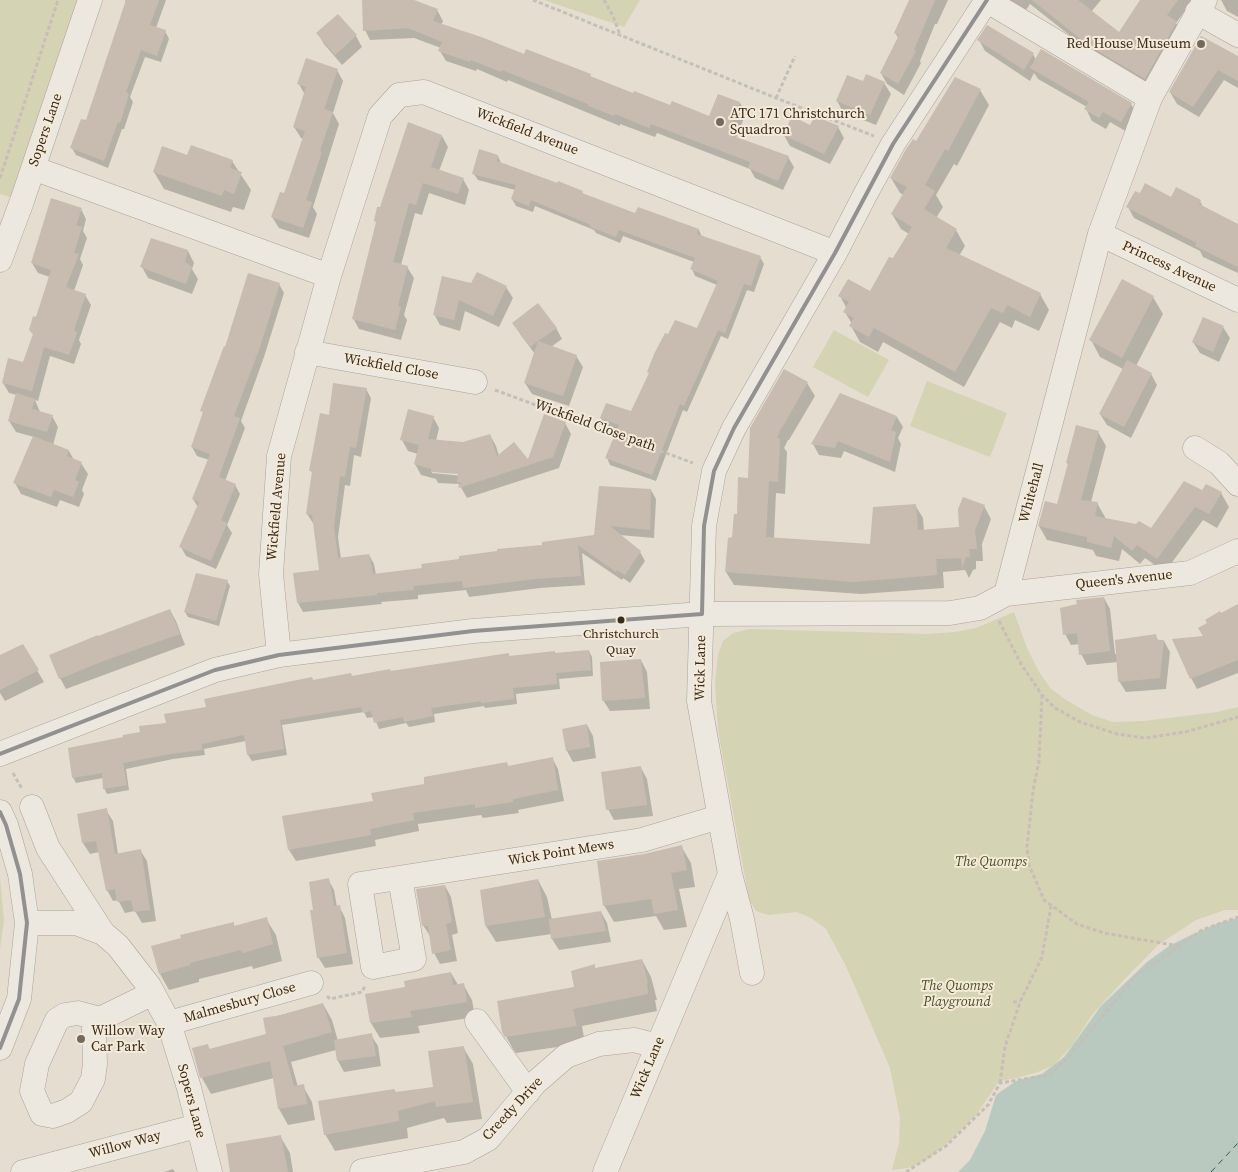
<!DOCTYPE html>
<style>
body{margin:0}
canvas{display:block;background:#e4ddd0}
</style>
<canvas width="1238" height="1172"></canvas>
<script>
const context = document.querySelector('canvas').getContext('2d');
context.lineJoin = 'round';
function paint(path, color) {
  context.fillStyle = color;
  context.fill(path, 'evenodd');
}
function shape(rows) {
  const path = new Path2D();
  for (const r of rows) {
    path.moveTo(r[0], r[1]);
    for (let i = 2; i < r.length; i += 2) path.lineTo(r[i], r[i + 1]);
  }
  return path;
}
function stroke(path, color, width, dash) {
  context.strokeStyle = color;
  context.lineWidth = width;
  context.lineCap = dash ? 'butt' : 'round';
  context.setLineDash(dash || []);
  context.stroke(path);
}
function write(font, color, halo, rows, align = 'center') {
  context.font = font + ' "Source Serif 4",serif';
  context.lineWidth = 4;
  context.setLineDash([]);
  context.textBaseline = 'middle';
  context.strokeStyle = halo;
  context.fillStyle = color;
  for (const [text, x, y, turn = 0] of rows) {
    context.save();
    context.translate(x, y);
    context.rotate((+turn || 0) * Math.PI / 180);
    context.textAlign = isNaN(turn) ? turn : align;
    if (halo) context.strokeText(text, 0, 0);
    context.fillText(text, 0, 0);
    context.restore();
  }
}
const green = shape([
 [0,0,90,0,22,201,0,194],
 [544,0,640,0,624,27],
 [834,330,889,360,868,397,813,367],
 [927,381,1007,413,990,457,910,426],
 [1014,612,1027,648,1038,670,1050,688,1066,700,1092,715,1113,722,1144,721,1217,712,1238,707,1238,910,1225,910,1196,920,1158,945,1122,982,1092,1015,1073,1044,1054,1065,1038,1072,1017,1078,999,1081,977,1114,953,1138,928,1159,908,1168,892,1170,899,1143,900,1118,890,1068,846,966,826,929,811,918,797,912,768,915,756,911,749,899,718,730,715,683,718,655,723,641,733,633,749,629,927,634,955,632,976,628],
 [0,877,4,920,0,949]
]);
const water = shape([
 [1238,918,1238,1172,958,1172,970,1160,985,1131,996,1095,1016,1081,1042,1074,1064,1057,1101,1006,1147,962,1169,946,1191,935,1219,923]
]);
const shadow = shape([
 [166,0,156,28,165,31,169,39,161,62,145,57,130,97,133,102,124,129,122,129,108,168,76,155,72,148,87,122,126,3,125,0],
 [373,0,411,0,437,10,443,21,441,25,525,56,590,75,591,77,634,94,710,118,718,95,740,103,746,113,736,138,788,157,794,167,783,190,755,178,750,169,657,133,655,137,620,124,620,126,508,80,507,82,477,69,476,71,446,61,440,51,441,48,414,38,370,40,365,30],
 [910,0,948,0,937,24,935,24,920,61,921,63,904,95,887,84,881,73,899,39,895,33],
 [1008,0,1101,0,1091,12,1119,33,1143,0,1193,0,1176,23,1182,33,1152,90,1096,56,1030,4,1024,13],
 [1221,0,1238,0,1238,17,1227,11],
 [338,16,356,36,362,47,342,65,324,44,318,34],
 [979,40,1033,54,1036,60,1131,104,1137,115,1127,132,1110,122,1106,129,1092,121,1086,109,1087,107,1038,79,1034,73,1030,81,985,51],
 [1238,57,1238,88,1224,80,1199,117,1177,104,1170,92],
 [337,70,343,81,333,113,339,124,313,207,317,214,309,238,279,228,272,217,285,195,304,139,301,138,294,127,305,95,299,84],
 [884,83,891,94,876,125,843,112,837,101],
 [980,90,989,105,957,166,954,164,936,195,943,207,936,218,956,230,965,246,959,256,1040,294,1049,310,1039,331,1015,320,1012,328,1000,322,964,387,883,342,878,352,860,342,851,326,852,324,845,312,847,309,840,296,870,293,909,234,901,229,892,214,904,195,900,193,891,178,917,142],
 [811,127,838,127,844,138,830,164,790,146,784,135],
 [442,136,448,147,439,171,463,179,469,190,465,205,429,193,422,215,415,213,401,265,407,267,414,278,404,315,407,320,401,340,359,329,353,318,377,223,375,220,381,209],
 [498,156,501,163,582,192,584,195,636,215,699,230,702,237,760,257,764,264,754,292,747,290,728,339,721,336,687,412,683,410,656,481,610,465,607,458,619,430,605,425,601,418,632,413,697,329,717,285,695,276,692,269,694,262,623,236,620,243,596,233,594,230,535,206,533,212,516,206,512,199,515,190,478,180,474,174],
 [188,157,232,161,251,190,244,210,233,207,231,212,164,189,154,172],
 [1172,199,1200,201,1203,207,1238,225,1238,273,1203,257,1200,251,1134,218,1128,207],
 [81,209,86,219,83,231,87,238,80,259,83,265,74,291,85,295,91,305,79,340,81,344,74,364,50,356,38,401,35,400,40,412,52,416,58,427,53,445,69,451,74,460,81,463,88,474,82,490,84,494,79,507,60,500,57,507,21,494,15,483,34,437,16,432,9,421,17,395,9,393,3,383,24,364,34,336,30,330,36,318,50,277,38,273,32,263],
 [188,251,194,263,192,269,198,279,192,294,148,278,142,267],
 [279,284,284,293,264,357,241,421,245,428,225,481,235,485,240,494,227,525,232,533,216,569,186,556,181,547,198,507,193,499,209,460,197,456,192,447,204,414,202,411,226,348],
 [472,285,506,287,513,298,499,327,465,311,460,331,440,325,434,314],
 [1153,297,1163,314,1136,366,1151,374,1157,385,1131,438,1107,425,1100,414,1123,369,1100,357,1091,340],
 [1223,327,1230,338,1219,362,1200,353,1193,342],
 [556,328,562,339,551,347,576,356,583,367,569,406,532,394,525,383,535,354,520,334],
 [785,370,807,383,815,396,789,440,788,440,784,448,787,452,785,494,776,493,774,539,871,545,915,505,923,518,924,531,961,528,984,506,991,519,982,544,983,561,976,561,976,569,973,570,969,578,965,570,943,572,944,588,861,594,734,585,726,572,733,538,749,479],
 [366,389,371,398,361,457,354,455,350,486,345,485,338,537,341,559,369,555,374,564,376,575,423,569,596,536,651,490,656,499,654,538,619,535,640,552,645,561,630,583,623,578,622,580,582,553,585,585,540,588,469,597,466,590,418,595,418,599,381,602,382,604,303,612,298,603,294,574,321,571,315,523,313,523,307,514,313,474,311,471,330,416],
 [433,417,439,428,436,441,464,444,490,435,496,446,499,456,528,462,565,423,571,434,559,468,467,498,459,484,438,483,436,479,421,475,415,464,418,454,408,451,402,440],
 [432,471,464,473,464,476,432,473],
 [897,417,903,427,898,438,901,444,895,472,844,451,841,458,819,455,813,444],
 [1098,432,1106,446,1091,502,1097,503,1105,517,1105,519,1152,530,1202,492,1221,493,1229,507,1217,528,1203,520,1165,572,1145,558,1140,564,1122,549,1119,561,1096,556,1093,550,1047,540,1039,526,1058,505,1069,466,1067,463],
 [227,581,230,586,219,626,188,617,185,612],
 [1104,598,1110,609,1115,654,1156,636,1159,642,1164,641,1170,652,1166,689,1126,692,1119,681,1118,662,1087,665,1081,654,1080,644,1071,645,1065,634],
 [1238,605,1238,673,1197,689,1191,678,1205,637,1221,615],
 [170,610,176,621,185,645,66,689,60,678,98,638],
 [22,645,44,682,5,701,0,693,0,656],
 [589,651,592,657,593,676,559,679,560,689,516,694,517,704,485,708,484,706,434,714,435,722,409,727,406,723,379,729,374,717,367,718,364,712,282,725,287,755,252,761,248,755,246,741,204,749,205,755,173,759,126,769,129,790,107,794,104,788,103,778,76,783,73,777,125,738,167,724,207,708,313,681,555,652,556,654],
 [641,660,647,672,650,709,610,711,603,700],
 [587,725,593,736,596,758,573,762,567,751,564,730],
 [552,758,558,769,564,801,518,810,519,813,483,818,481,815,418,824,419,831,375,840,376,846,296,861,289,850,284,817,374,802,426,785,507,764,509,767],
 [641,768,647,779,653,816,614,820,608,809],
 [106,810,113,821,118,854,140,850,147,861,156,921,142,923,135,911,125,913,118,900,113,901,107,890,99,852,90,854,83,843,78,815],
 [681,846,691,863,695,887,679,889,687,927,664,930,656,916,614,922,604,905,644,855],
 [328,879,334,890,337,907,339,906,345,918,353,964,325,968,318,957,314,911],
 [538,880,547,897,552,920,601,912,607,923,611,942,559,950,552,939,552,934,496,942,486,926],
 [445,886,451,897,458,933,452,935,457,961,440,964,434,953,430,936,423,925],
 [266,919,276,935,282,961,253,969,252,966,199,979,199,982,169,990,160,974,233,923,235,927],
 [642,960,651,977,657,1000,655,1000,657,1011,582,1026,585,1043,516,1053,513,1049,503,1031,575,988,594,966,596,969],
 [451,973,458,985,463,984,472,1000,475,1017,418,1026,420,1033,380,1038,371,1023,367,995,406,988],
 [323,1004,332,1020,338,1041,371,1035,378,1046,381,1066,344,1072,338,1061,336,1050,291,1062,298,1087,303,1086,312,1102,315,1120,288,1125,279,1109,274,1078,211,1094,202,1078,208,1046,210,1050,267,1035,273,1017],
 [463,1047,473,1064,482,1119,447,1123,444,1118,407,1128,408,1138,335,1151,325,1134,395,1093,434,1088],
 [280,1136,290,1153,293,1172,232,1172],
 [173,1169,175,1172,164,1172]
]);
const ferry = shape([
 [1211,1172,1238,1143]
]);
const building = shape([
 [126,0,159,0,150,25,166,30,157,56,141,50,126,92,129,94,120,123,118,122,104,161,70,148,81,119,86,120],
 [362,0,414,0,438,9,433,21,484,38,524,54,526,49,591,74,590,76,633,93,634,91,670,105,672,101,709,116,718,94,740,102,728,134,789,156,778,181,748,168,750,162,651,124,649,128,615,114,614,116,588,106,588,104,502,70,501,72,471,60,470,62,438,51,442,42,408,28,363,31],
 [909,0,935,0,914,50,916,51,898,84,880,73,899,35,894,33],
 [1032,0,1078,0,1119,32,1140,0,1178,0,1167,15,1176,21,1176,23,1145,79,1088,45],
 [338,14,357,35,335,55,316,33],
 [987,25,1034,53,1024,70,977,40],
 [1201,36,1238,56,1238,81,1218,70,1193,107,1169,92],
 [1041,49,1132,103,1121,122,1103,112,1099,118,1084,109,1089,102,1030,68],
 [306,58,338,69,324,109,333,112,320,151,322,152,306,200,312,202,303,228,271,217,280,192,284,193,305,131,293,127,306,87,297,84],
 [866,74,885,82,870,115,836,101,847,75,863,81],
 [955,77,981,89,948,151,945,149,925,185,935,191,924,209,957,229,946,248,1041,293,1030,317,1007,305,1003,313,991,308,955,372,874,328,869,337,849,326,854,318,843,312,849,302,838,296,848,279,870,291,889,257,893,258,912,227,891,214,907,187,890,178,905,151,913,139,916,141],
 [792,116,810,125,815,116,839,126,824,154,783,135],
 [408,122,442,135,431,167,464,178,458,194,423,183,416,205,409,203,393,262,408,266,398,306,401,307,395,330,352,319,376,222,374,221,377,207,380,207],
 [191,145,233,160,230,168,242,172,234,194,224,190,222,196,153,172,162,146,187,155],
 [479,149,498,155,497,161,557,183,558,181,583,191,582,193,635,213,638,207,699,229,697,234,761,256,751,286,744,284,725,333,718,330,684,406,680,404,652,475,605,458,619,425,600,418,606,403,631,411,649,373,647,372,654,354,665,333,668,334,675,320,697,328,718,281,690,269,695,258,619,230,616,237,590,227,591,225,531,200,529,206,511,199,516,185,472,174],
 [1145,183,1171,197,1176,187,1201,200,1199,204,1238,224,1238,267,1195,246,1197,243,1126,207,1135,191,1140,193],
 [51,198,82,208,76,225,82,227,74,253,79,254,66,287,86,294,74,330,77,333,69,355,44,347,32,391,2,383,8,358,23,362,33,334,29,330,33,316,36,317,51,270,31,263],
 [151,238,188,250,185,262,192,267,186,284,140,267],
 [477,272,507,286,493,316,459,300,454,320,433,315,442,276,471,283],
 [248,273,280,283,260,347,234,416,240,418,219,477,236,484,221,520,227,523,211,561,179,547,199,502,192,499,210,454,191,447,203,412,200,411,224,346,225,347],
 [1122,279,1154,296,1122,358,1089,340],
 [538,303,557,328,538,341,577,355,563,396,524,383,538,341,530,347,512,323],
 [1203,317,1224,326,1213,352,1192,342],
 [1127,360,1152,373,1124,427,1099,414],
 [784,369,808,382,782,428,781,428,777,438,780,439,778,482,769,481,766,537,870,544,873,507,916,504,918,530,959,527,958,509,963,497,985,505,975,530,977,549,969,549,970,557,966,557,962,568,961,558,936,559,937,575,854,582,725,572,728,538,732,537,734,514,737,514,738,477,748,478,750,428],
 [333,383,367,388,356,448,350,447,345,477,340,476,334,527,338,558,369,554,373,574,422,568,421,564,459,559,459,556,497,551,497,549,542,545,542,542,594,535,599,486,651,489,650,530,610,526,641,551,625,575,617,570,616,572,578,545,581,576,535,579,463,588,462,581,413,586,414,590,377,593,377,595,297,603,293,573,319,570,312,515,306,514,312,471,309,471,320,413,329,415],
 [16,393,35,399,32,409,53,415,47,432,8,421],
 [840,393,897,416,891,430,896,432,890,462,838,441,835,448,811,444],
 [408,409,434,416,428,439,463,442,490,434,497,456,514,442,528,459,544,414,566,422,553,457,459,488,458,486,462,483,457,482,458,474,431,472,431,469,414,464,419,445,400,440],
 [1076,425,1099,431,1081,500,1098,502,1095,516,1136,524,1139,521,1151,528,1184,481,1202,490,1206,484,1222,492,1209,514,1195,507,1157,559,1137,545,1132,551,1114,536,1111,548,1087,542,1087,537,1038,526,1045,501,1057,504,1068,463,1066,463],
 [33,436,69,450,67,456,82,462,75,480,79,482,73,497,54,490,51,497,13,483],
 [196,573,228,580,216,621,184,612],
 [1104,597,1110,651,1079,655,1077,633,1063,635,1060,608,1077,604,1076,600],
 [1238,604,1238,660,1190,679,1172,639,1203,636,1198,628,1207,623,1205,620,1220,611,1221,613],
 [170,609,180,634,106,660,59,679,49,655,98,635,98,636],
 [1156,634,1157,640,1164,640,1160,678,1118,682,1115,640],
 [23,644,39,670,0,690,0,655],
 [589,650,591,670,556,673,557,684,513,688,514,699,481,703,481,701,431,708,433,716,404,722,403,717,374,723,371,711,363,713,361,707,280,720,284,749,247,755,244,735,202,744,202,750,170,754,123,763,127,785,103,789,102,773,72,778,68,748,123,737,123,735,140,732,139,726,166,723,164,714,206,707,204,699,312,677,313,680,351,673,352,676,390,669,391,671,509,653,509,656,555,651,555,653],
 [641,659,645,698,602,701,600,662],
 [587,724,590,747,566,751,562,729],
 [553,757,558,790,513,799,513,802,475,808,475,804,413,813,414,820,370,829,371,835,288,850,282,816,373,801,371,793,424,784,424,777,507,762,508,766],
 [641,766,647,805,606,810,601,772],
 [107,808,115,854,141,849,150,910,134,912,131,900,117,902,115,889,106,891,96,841,82,843,77,814],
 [682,845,687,870,671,873,678,910,654,914,651,899,603,906,597,861,644,854],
 [329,878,334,906,340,905,347,953,317,958,310,910,313,910,309,882],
 [538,879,545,917,485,926,480,890],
 [445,885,452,922,446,924,451,950,432,954,428,926,422,926,416,889],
 [601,911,606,931,551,939,549,919],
 [267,917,273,944,243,953,241,950,190,963,190,965,159,974,151,946,181,938,180,935,234,922,234,926],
 [642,959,648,983,647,983,648,994,573,1009,577,1026,505,1037,502,1032,497,1001,574,987,571,971,595,964,595,968],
 [451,972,453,985,464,983,467,1002,410,1011,412,1017,370,1023,365,994,405,987,404,981],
 [323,1003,332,1032,283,1046,294,1086,304,1084,307,1104,278,1109,270,1061,200,1078,192,1048,208,1044,209,1049,266,1034,263,1018,274,1016,274,1017],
 [372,1033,376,1056,337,1061,334,1040],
 [464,1046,473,1102,436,1107,435,1101,398,1111,399,1121,324,1135,318,1101,394,1089,396,1092,433,1087,428,1051],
 [281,1135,288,1172,230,1172,226,1144]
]);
const path = shape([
 [533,0,776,98,874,136],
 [604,0,613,16,620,35],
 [776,98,795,56],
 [0,178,58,0],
 [495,390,693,463],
 [999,621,1021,664,1042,695,1055,708,1080,722,1117,734,1145,738,1185,732,1238,717],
 [1042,695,1039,761,1033,791,1027,847,1029,865,1044,900,1077,924,1104,933,1179,946],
 [13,773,22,789],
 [327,996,330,999,362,992,365,986],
 [1013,1002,1020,1002],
 [1000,1083,1005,1047,1020,1002,1042,957,1051,906],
 [906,1172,946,1146,988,1105,1000,1083,1049,1075,1068,1058,1135,977,1202,930,1238,917]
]);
const minor = shape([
 [986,0,1150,98],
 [1197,12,1238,35],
 [33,168,329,276],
 [1100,234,1238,300],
 [0,260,22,201,90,0],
 [307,352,475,382],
 [1195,448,1219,463,1238,484],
 [1006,594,1100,234,1150,98,1205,0],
 [279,655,271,574,279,456,329,276,380,116,399,95,424,92,835,253],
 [0,754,215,670,279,655,473,631,702,614,950,613,980,608,1006,594,1190,573,1238,551],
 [32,807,48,848,103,933,118,946,149,986,169,1023,189,1088,210,1172],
 [0,812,6,825,20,874,27,923,19,999,0,1048],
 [730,874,742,919,752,973],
 [400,878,414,959,373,967,360,884,642,840,719,817],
 [27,923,76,923,103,933],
 [100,1019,78,1013,65,1015,57,1020,37,1064,32,1091,42,1114,53,1116,67,1111,81,1102,93,1079,95,1064,94,1029,100,1019,153,993],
 [477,1021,528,1092],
 [169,1023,311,983],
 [362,1171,464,1152,488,1139,535,1083,566,1056,599,1044,634,1040,658,1046],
 [23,1172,197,1126],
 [605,1172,730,874,699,701,704,526,714,471,734,428,835,253,866,193,893,144,987,0]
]);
const bus1 = shape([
 [702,614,704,526,714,471,734,428,835,253,893,144,987,0],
 [0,754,215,670,279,655,473,631,702,614],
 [0,812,6,825,20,874,27,923,19,999,0,1048]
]);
const markers = [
 [1201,44,5,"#74695e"],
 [720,122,5,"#74695e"],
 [621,620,4.5,"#382b20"],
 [81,1039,5,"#74695e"]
];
const busNames = [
 ["Christchurch",621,635],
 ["Quay",621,651]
];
const poiNames = [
 ["Red House Museum",1191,44,"right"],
 ["ATC 171 Christchurch",730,114],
 ["Squadron",730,130],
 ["Willow Way",91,1031],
 ["Car Park",91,1047]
];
const streetNames = [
 ["Sopers Lane",46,130,-71],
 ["Wickfield Avenue",527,132,21],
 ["Princess Avenue",1169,267,25],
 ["Wickfield Close",391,367,10],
 ["Wickfield Close path",595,426,20],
 ["Whitehall",1032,493,-75],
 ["Wickfield Avenue",277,507,-85],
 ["Queen's Avenue",1124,580,-6],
 ["Wick Lane",701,668,-89],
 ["Wick Point Mews",561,853,-9],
 ["Malmesbury Close",240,1003,-16],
 ["Wick Lane",648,1068,-67],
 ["Sopers Lane",191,1101,75],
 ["Creedy Drive",513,1109,-47],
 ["Willow Way",125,1145,-15]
];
const parkNames = [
 ["The Quomps",991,862],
 ["The Quomps",957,986],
 ["Playground",957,1002]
];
paint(green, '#d4d3b3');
paint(water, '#bac9bf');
paint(shadow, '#0003');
stroke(ferry, '#315753', 1, [6, 5]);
paint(building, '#c8bcb1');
stroke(minor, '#aaa298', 25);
stroke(path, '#c5bfb7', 3, [4, 2.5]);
stroke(minor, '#ece8e0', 24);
stroke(bus1, '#939190', 4);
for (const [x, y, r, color] of markers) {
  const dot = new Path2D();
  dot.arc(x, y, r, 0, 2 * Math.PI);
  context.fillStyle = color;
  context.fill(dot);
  stroke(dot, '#f4ead7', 2);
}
write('13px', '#382b20', '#f4ead7', busNames);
write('14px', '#382b20', '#f4ead7', poiNames, 'left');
write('14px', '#382b20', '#f4ead7', streetNames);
write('italic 14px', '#4a5328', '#f4ead7', parkNames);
</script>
